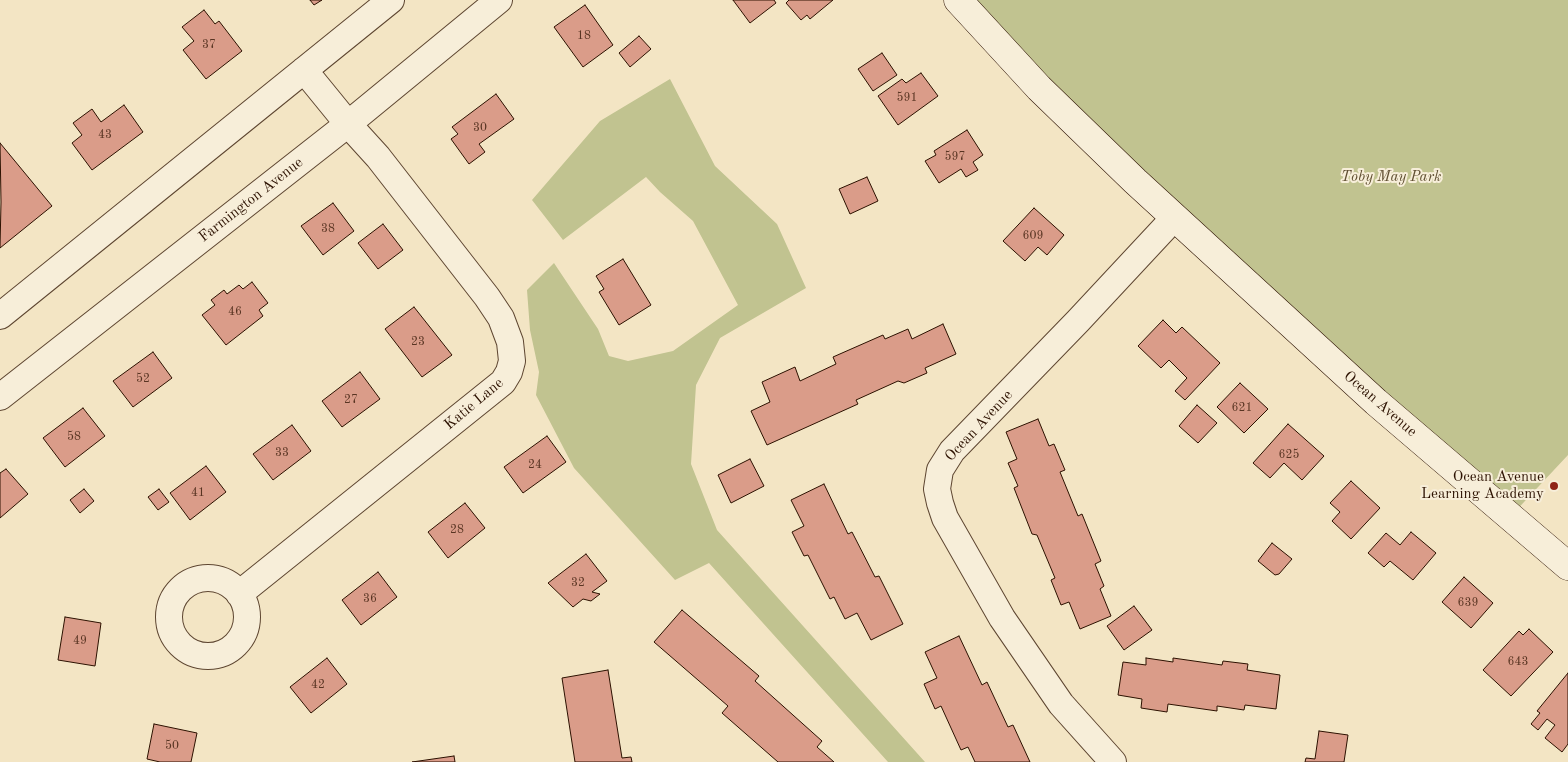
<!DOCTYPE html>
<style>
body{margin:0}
canvas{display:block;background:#f3e5c4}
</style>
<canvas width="1568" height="762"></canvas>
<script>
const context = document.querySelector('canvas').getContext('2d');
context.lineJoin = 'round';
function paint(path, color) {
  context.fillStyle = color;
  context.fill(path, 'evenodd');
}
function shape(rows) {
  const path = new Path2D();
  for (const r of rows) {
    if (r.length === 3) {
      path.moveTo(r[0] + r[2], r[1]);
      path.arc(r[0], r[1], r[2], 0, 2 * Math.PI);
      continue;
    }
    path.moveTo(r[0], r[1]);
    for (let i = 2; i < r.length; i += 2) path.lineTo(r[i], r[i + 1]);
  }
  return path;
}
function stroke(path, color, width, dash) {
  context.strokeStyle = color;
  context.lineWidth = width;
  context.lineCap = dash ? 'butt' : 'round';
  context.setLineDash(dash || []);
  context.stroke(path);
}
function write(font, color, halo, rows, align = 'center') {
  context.font = font + ' "Old Standard TT",serif';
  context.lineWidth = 4;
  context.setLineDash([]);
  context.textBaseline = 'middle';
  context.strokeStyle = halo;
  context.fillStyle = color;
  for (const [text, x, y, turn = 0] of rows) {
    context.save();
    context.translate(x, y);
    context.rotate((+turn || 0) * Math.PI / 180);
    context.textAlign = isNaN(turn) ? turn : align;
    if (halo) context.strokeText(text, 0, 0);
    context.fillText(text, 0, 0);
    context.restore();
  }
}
const green = shape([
 [958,0,1568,0,1568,455,1510,517],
 [670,79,715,166,777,224,806,288,720,338,696,385,691,464,717,530,925,762,888,762,709,563,675,580,574,468,536,395,539,372,530,330,527,290,554,263,598,329,609,356,628,361,673,351,738,305,693,221,660,192,646,177,563,240,532,200,600,121]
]);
const building = shape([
 [310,0,322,0,314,5,310,0],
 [733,0,774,0,776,3,750,23,733,0],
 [789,0,833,0,810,19,807,15,801,20,786,3,789,0],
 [585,5,613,45,583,67,554,27,585,5],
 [204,10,215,24,219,21,242,51,206,79,183,50,194,41,182,27,204,10],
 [639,36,651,49,630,67,619,53,639,36],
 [882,53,897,75,873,91,858,69,882,53],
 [921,73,938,96,898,125,878,96,902,79,906,83,921,73],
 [496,94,514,119,479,144,485,152,469,164,451,139,458,134,452,127,496,94],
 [124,105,143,132,92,170,72,143,82,135,73,123,92,109,101,122,124,105],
 [967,130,983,155,973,162,978,170,966,177,961,169,939,183,925,161,936,155,934,151,967,130],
 [0,143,52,206,0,248,1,202,0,143],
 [867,177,878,201,850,214,839,189,867,177],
 [333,203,354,231,323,255,301,226,333,203],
 [1034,208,1064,235,1047,255,1038,247,1025,261,1003,241,1034,208],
 [383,224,403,250,378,269,358,243,383,224],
 [623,259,651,305,619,325,599,292,604,289,596,276,623,259],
 [252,282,268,303,259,310,263,316,226,345,202,315,215,305,211,300,224,290,227,294,239,285,243,289,252,282],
 [414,307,452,355,422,377,385,329,414,307],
 [1163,320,1176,333,1182,327,1220,363,1185,400,1175,391,1187,378,1169,360,1161,368,1138,346,1163,320],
 [943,324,956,354,925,368,927,373,904,383,898,381,856,400,858,404,767,445,751,411,770,402,762,382,795,367,800,381,836,364,833,357,883,335,885,339,908,329,912,339,943,324],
 [153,352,172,378,133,407,113,381,153,352],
 [360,372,380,399,342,427,322,401,360,372],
 [1240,383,1268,409,1244,433,1217,407,1240,383],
 [1197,405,1217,423,1198,443,1179,426,1197,405],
 [83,408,105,436,65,467,43,438,83,408],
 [1038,419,1049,446,1054,444,1065,470,1060,472,1078,516,1082,514,1101,561,1095,564,1104,586,1100,589,1111,616,1080,629,1069,602,1061,605,1051,580,1055,578,1037,535,1032,534,1014,488,1018,486,1008,463,1017,459,1006,432,1038,419],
 [1288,424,1324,456,1302,480,1284,463,1270,478,1253,463,1288,424],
 [292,425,311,451,273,480,253,454,292,425],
 [547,436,566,462,523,493,504,467,547,436],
 [750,459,764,486,731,503,718,475,750,459],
 [206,466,226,492,190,520,170,493,206,466],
 [6,469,28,494,0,518,0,473,6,469],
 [1351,481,1380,508,1351,539,1332,521,1340,512,1330,503,1351,481],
 [824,484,848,534,852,532,875,577,879,576,903,624,871,640,857,613,845,619,834,597,830,599,808,555,804,556,792,532,804,526,791,500,824,484],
 [84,489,94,501,80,513,70,500,84,489],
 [159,489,169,502,158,510,148,497,159,489],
 [465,503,485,528,448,558,428,532,465,503],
 [1411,532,1436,553,1413,580,1390,561,1384,567,1368,553,1386,533,1400,545,1411,532],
 [1272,543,1292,559,1279,574,1275,575,1258,561,1272,543],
 [586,554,607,581,592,592,600,594,591,601,583,599,573,607,548,583,586,554],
 [378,572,397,597,361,625,342,600,378,572],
 [1464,577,1493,603,1471,628,1442,602,1464,577],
 [1134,606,1152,630,1124,650,1107,626,1134,606],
 [682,610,759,676,755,681,822,741,817,747,834,762,778,762,722,713,728,706,654,642,682,610],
 [65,617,101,623,95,666,58,660,65,617],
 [1529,629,1553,652,1511,696,1483,670,1519,631,1523,635,1529,629],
 [959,636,982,685,987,682,1008,727,1013,725,1030,762,975,762,968,747,961,750,941,706,935,709,924,684,937,678,925,652,959,636],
 [327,658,347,684,311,713,290,687,327,658],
 [1146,658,1173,662,1173,658,1222,665,1223,661,1248,664,1247,670,1280,675,1276,709,1245,705,1244,710,1217,706,1217,711,1168,704,1167,712,1141,708,1142,699,1118,695,1123,662,1146,665,1146,658],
 [608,670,622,758,631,757,632,762,575,762,562,678,608,670],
 [1568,673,1568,744,1562,752,1545,738,1555,725,1547,719,1538,730,1531,724,1540,713,1537,711,1568,673],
 [154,724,197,733,191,762,160,762,147,759,154,724],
 [1319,731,1348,735,1344,762,1305,762,1306,758,1315,759,1319,731],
 [454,756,455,762,412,762,454,756]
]);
const street = shape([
 [0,316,391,0],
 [0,397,348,124,499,0],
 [208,617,39],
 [239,594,503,382,509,372,512,361,510,342,501,318,487,297,378,157,348,124,304,70],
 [1113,762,1061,704,1002,618,945,518,940,503,937,489,940,470,952,451,1078,321,1174,218]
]);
const secondary = shape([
 [958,0,1039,88,1135,181,1376,402,1568,566]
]);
const markers = [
 [1554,486,5,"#8f2418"]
];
const numberNames = [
 ["18",584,36],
 ["37",209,45],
 ["591",907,98],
 ["30",480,128],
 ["43",105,135],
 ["597",955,157],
 ["38",328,229],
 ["609",1033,236],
 ["46",235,312],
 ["23",418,342],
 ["52",143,379],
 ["27",351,400],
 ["621",1242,408],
 ["58",74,437],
 ["33",282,453],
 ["625",1289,455],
 ["24",535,465],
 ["41",198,493],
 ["28",457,530],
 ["32",578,583],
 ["36",370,599],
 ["639",1468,603],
 ["49",80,641],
 ["643",1518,662],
 ["42",318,685],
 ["50",172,746]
];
const parkNames = [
 ["Toby May Park",1391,177]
];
const streetNames = [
 ["Farmington Avenue",251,200,-38],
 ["Katie Lane",474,404,-40],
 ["Ocean Avenue",1380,404,41],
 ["Ocean Avenue",979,426,-47]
];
const poiNames = [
 ["Ocean Avenue",1544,477],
 ["Learning Academy",1544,494]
];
paint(green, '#c1c390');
paint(building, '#da9c89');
stroke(building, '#2c1100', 1);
stroke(street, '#5e4631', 28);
stroke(secondary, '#2c1100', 29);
stroke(street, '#f7eed9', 26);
stroke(secondary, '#f7eed9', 28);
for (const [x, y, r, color] of markers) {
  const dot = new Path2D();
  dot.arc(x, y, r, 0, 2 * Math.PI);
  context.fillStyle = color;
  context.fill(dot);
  stroke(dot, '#f7eed9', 2);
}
write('12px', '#583422', null, numberNames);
write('italic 15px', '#604f32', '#f7eed9', parkNames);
write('15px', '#2c1100', '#f7eed9', streetNames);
write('15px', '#2c1100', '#f7eed9', poiNames, 'right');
</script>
